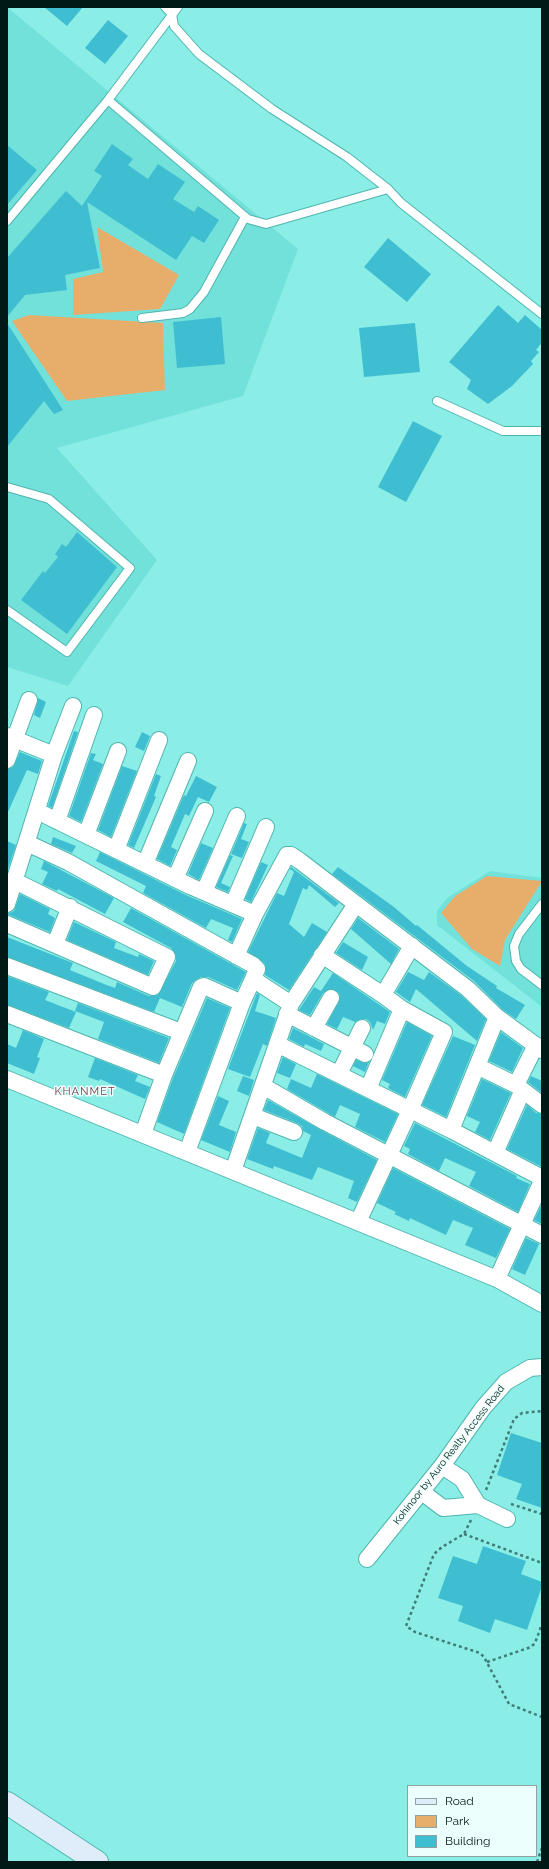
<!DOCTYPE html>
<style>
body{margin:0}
#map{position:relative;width:549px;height:1869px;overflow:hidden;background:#8aeee7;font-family:Raleway,sans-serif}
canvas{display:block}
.frame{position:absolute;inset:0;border:8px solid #001917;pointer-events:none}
.legend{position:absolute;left:407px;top:1785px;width:130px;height:72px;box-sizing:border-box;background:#edfffd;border:1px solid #8ea3a1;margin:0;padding:5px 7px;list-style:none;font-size:12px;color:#001917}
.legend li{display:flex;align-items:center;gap:8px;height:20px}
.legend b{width:20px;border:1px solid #8ea3a1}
</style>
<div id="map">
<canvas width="549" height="1869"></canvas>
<div class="frame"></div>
<ul class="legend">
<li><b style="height:5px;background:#dfedfb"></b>Road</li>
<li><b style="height:11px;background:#e7ae6b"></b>Park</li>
<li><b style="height:11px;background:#40bed1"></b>Building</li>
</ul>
</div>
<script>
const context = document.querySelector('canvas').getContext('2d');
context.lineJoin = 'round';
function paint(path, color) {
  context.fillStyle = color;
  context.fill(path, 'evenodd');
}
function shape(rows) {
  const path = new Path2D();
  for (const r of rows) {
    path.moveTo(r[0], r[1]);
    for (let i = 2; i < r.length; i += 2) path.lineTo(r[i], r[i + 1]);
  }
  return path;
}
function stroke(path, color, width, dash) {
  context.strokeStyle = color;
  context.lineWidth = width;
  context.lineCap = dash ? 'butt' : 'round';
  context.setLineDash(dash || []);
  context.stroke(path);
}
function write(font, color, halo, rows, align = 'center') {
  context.font = font + ' Raleway,sans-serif';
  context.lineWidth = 3;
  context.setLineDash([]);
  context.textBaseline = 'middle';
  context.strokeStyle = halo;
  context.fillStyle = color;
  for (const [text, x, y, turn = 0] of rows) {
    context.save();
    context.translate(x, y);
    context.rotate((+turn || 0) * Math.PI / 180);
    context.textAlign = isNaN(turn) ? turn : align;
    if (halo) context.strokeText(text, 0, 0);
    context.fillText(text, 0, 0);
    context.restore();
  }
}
const built = shape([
 [7,7,298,249,243,396,57,448,157,560,68,686,7,667],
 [490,871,542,878,542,1007,437,925,437,911,447,898]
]);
const green = shape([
 [97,227,179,275,160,309,73,315,73,279,103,272],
 [29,315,163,323,165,390,67,401,12,321],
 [487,876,542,881,505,940,500,966,472,949,441,913,455,896]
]);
const building = shape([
 [44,7,83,7,67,26],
 [108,20,128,36,105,64,85,48],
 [112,144,133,159,128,165,148,179,158,164,185,182,173,199,194,212,198,206,219,220,204,243,192,236,176,260,87,202,100,268,65,275,67,290,25,295,7,317,7,258,66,191,82,206,102,176,94,171],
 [7,145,37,170,7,205],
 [388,238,431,274,407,302,364,267],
 [498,305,518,323,525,315,542,330,542,342,536,350,539,352,531,361,533,364,512,386,488,404,467,389,471,380,449,362],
 [221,317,225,364,177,368,173,322],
 [7,323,63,410,54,414,44,401,7,447],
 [415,323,420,372,364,377,359,328],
 [413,421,442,436,406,502,378,487],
 [77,532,117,567,67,634,21,600,43,571,45,573,58,557,55,554,62,544,66,547],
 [38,698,46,702,40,718,34,715],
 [74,731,78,732,52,808,48,806],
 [142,732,150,736,144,751,135,747],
 [20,752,42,761,38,774,27,770,7,814,7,769,13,767],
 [91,753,96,754,93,760,103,764,81,822,69,816],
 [122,766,137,771,111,837,98,830],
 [156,774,161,776,154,796,156,797,134,848,128,845],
 [196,776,217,787,209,802,198,797,189,816,185,814,171,847,177,850,170,866,157,859,184,795,186,796],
 [244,823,247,824,241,839,249,842,242,858,231,854],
 [53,837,76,846,72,853,51,844],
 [7,841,16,845,7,872],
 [201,843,213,848,199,880,188,874],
 [100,852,186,895,242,919,232,942,228,940,233,928,211,919,206,928,143,893,146,886,96,861],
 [230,855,233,856,221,883,230,887,228,892,216,887],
 [44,861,114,898,105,914,58,889,57,891,42,884,48,872,41,869],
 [261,862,268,865,251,902,245,899],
 [291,867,339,903,335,907,309,885,307,890,303,888,289,924,304,937,312,923,327,932,289,990,265,975,266,968,264,963,248,952,277,893,284,896,294,872,290,869],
 [338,867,394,907,416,926,417,925,467,966,497,986,496,988,525,1005,516,1019,503,1010,474,981,332,874],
 [20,894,50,909,48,914,55,918,50,932,7,914,14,911],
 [131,908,246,972,237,990,208,977,201,977,192,983,182,1007,160,998,154,1012,7,957,7,937,73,963,70,970,104,984,115,988,117,982,149,996,158,995,176,961,176,956,171,948,123,922],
 [358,918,399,949,391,964,351,929],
 [74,922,116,942,114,948,138,957,139,954,154,961,148,975,67,940],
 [343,942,368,957,362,970,336,953],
 [408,972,424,980,429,972,462,996,486,1019,477,1041,416,989,410,1002,396,992],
 [333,973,390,1012,385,1024,377,1021,373,1030,370,1022,366,1019,361,1019,355,1022,343,1017,337,1029,327,1024,340,998,339,993,331,989,323,993,310,1015,299,1010,314,987,321,991],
 [7,976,49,992,45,1000,76,1012,69,1028,7,1005],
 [257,993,260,995,255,1011,276,1018,267,1046,263,1044,250,1077,228,1069],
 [207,998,230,1008,184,1134,157,1122,173,1078],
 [78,1003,169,1038,159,1063,98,1039,104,1022,75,1011],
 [407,1022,432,1036,405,1097,388,1088,390,1084,382,1080],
 [293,1028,324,1044,321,1051,305,1044,304,1047,289,1039],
 [23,1030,44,1039,37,1057,40,1058,34,1074,7,1063,7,1044,16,1048],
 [501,1032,523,1048,512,1072,489,1061],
 [453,1036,475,1045,446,1117,422,1105],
 [283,1057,296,1064,290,1078,277,1073],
 [95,1058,138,1075,135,1081,150,1087,145,1099,100,1079,99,1081,88,1077],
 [356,1060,365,1063,369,1062,365,1072,353,1066],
 [317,1074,398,1114,385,1142,355,1127,360,1114,340,1105,335,1117,287,1089,291,1079,311,1088],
 [243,1076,254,1080,249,1096,237,1091],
 [531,1076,542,1081,542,1093,528,1082],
 [482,1079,511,1093,490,1140,475,1132,480,1122,467,1116],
 [218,1096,229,1101,219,1125,236,1132,230,1152,201,1140],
 [268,1100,321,1130,377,1160,357,1202,348,1198,354,1181,318,1167,312,1180,274,1166,273,1169,247,1159,258,1128,270,1133,266,1143,302,1158,311,1135,303,1131,302,1126,297,1123,264,1110],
 [527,1105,536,1113,542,1114,542,1167,507,1149],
 [415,1123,517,1176,516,1178,530,1184,518,1212,469,1186,476,1172,445,1158,439,1171,408,1154,410,1149,404,1146],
 [393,1168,510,1229,496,1258,465,1245,473,1228,453,1220,446,1235,410,1218,409,1221,394,1214,396,1212,377,1203],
 [542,1204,542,1224,534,1220],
 [526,1238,539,1244,525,1275,512,1269],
 [511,1433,542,1443,542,1508,516,1499,522,1484,497,1475],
 [483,1546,526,1561,521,1574,542,1582,542,1586,527,1630,495,1619,490,1633,458,1621,463,1606,438,1598,453,1556,477,1564]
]);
const path = shape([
 [486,1490,514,1419,522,1413,542,1411],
 [511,1504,542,1514],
 [471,1520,464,1534,442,1547,434,1554,406,1626,415,1632,480,1653,484,1657,509,1704,542,1717],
 [464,1534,542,1563],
 [487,1662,531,1647,535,1643,542,1624],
 [537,1862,542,1848]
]);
const lane = shape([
 [165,7,172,14,174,26,199,54,272,109,347,157,388,189],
 [108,100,248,219,266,224,388,189,401,203,542,314],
 [7,221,108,100,178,7],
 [142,318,183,313,190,309,204,292,245,217],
 [437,401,503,431,542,431],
 [7,487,49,499,130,568,67,652,7,610],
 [542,904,519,934,514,946,516,961,521,969,542,985]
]);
const street = shape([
 [7,736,54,755],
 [7,760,29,700],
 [37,811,190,886,255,914,236,956],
 [57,821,94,715],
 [86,835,118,751],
 [27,843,68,862,253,965,257,969,253,979,291,1004,233,1171],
 [116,850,159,740],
 [145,864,188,761],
 [175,879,205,811],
 [204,892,237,816],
 [7,904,54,755,73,706],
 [233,904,266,827],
 [255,914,287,855,291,855,300,861,356,904],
 [7,924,153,987,167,957,15,881],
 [55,944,70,907],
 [322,955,383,995,402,1009,368,1089],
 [7,966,181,1032],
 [383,995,412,946],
 [291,1004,356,904,468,989,497,1017],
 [7,1014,164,1075],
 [287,1014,365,1054],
 [314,1028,331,998],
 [277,1044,451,1130,542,1178],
 [536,1045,516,1085,542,1105],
 [477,1066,516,1085],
 [339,1074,362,1028],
 [7,1079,497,1279,542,1304],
 [263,1086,325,1122,542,1235],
 [253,1116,294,1132],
 [451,1130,497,1017,542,1050],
 [143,1134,164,1075,201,987,204,986,242,1003],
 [187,1152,242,1003,253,979],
 [495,1153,522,1092],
 [358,1222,410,1110,444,1032,402,1009],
 [497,1279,542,1181],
 [442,1466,462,1479,478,1505],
 [422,1492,443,1508,478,1505,507,1519],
 [367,1559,442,1466,483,1408,506,1382,530,1368,542,1367]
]);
const secondary = shape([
 [7,1803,97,1862]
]);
const streetNames = [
 ["Kohinoor by Auro Realty Access Road",449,1455,-52]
];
const neighbourhoodNames = [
 ["KHANMET",85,1092]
];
paint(built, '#72e1da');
paint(green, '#e7ae6b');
paint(building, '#40bed1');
stroke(lane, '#4fb5af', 10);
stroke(street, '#4fb5af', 18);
stroke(secondary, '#4fb5af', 24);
stroke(path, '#407c78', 2.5, [3, 3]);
stroke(lane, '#fff', 8);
stroke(street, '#fff', 16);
stroke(secondary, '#dfedfb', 22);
write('10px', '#001917', '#edfffd', streetNames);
context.letterSpacing = '1px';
write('11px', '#7c3543', '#edfffd', neighbourhoodNames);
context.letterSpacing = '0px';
</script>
